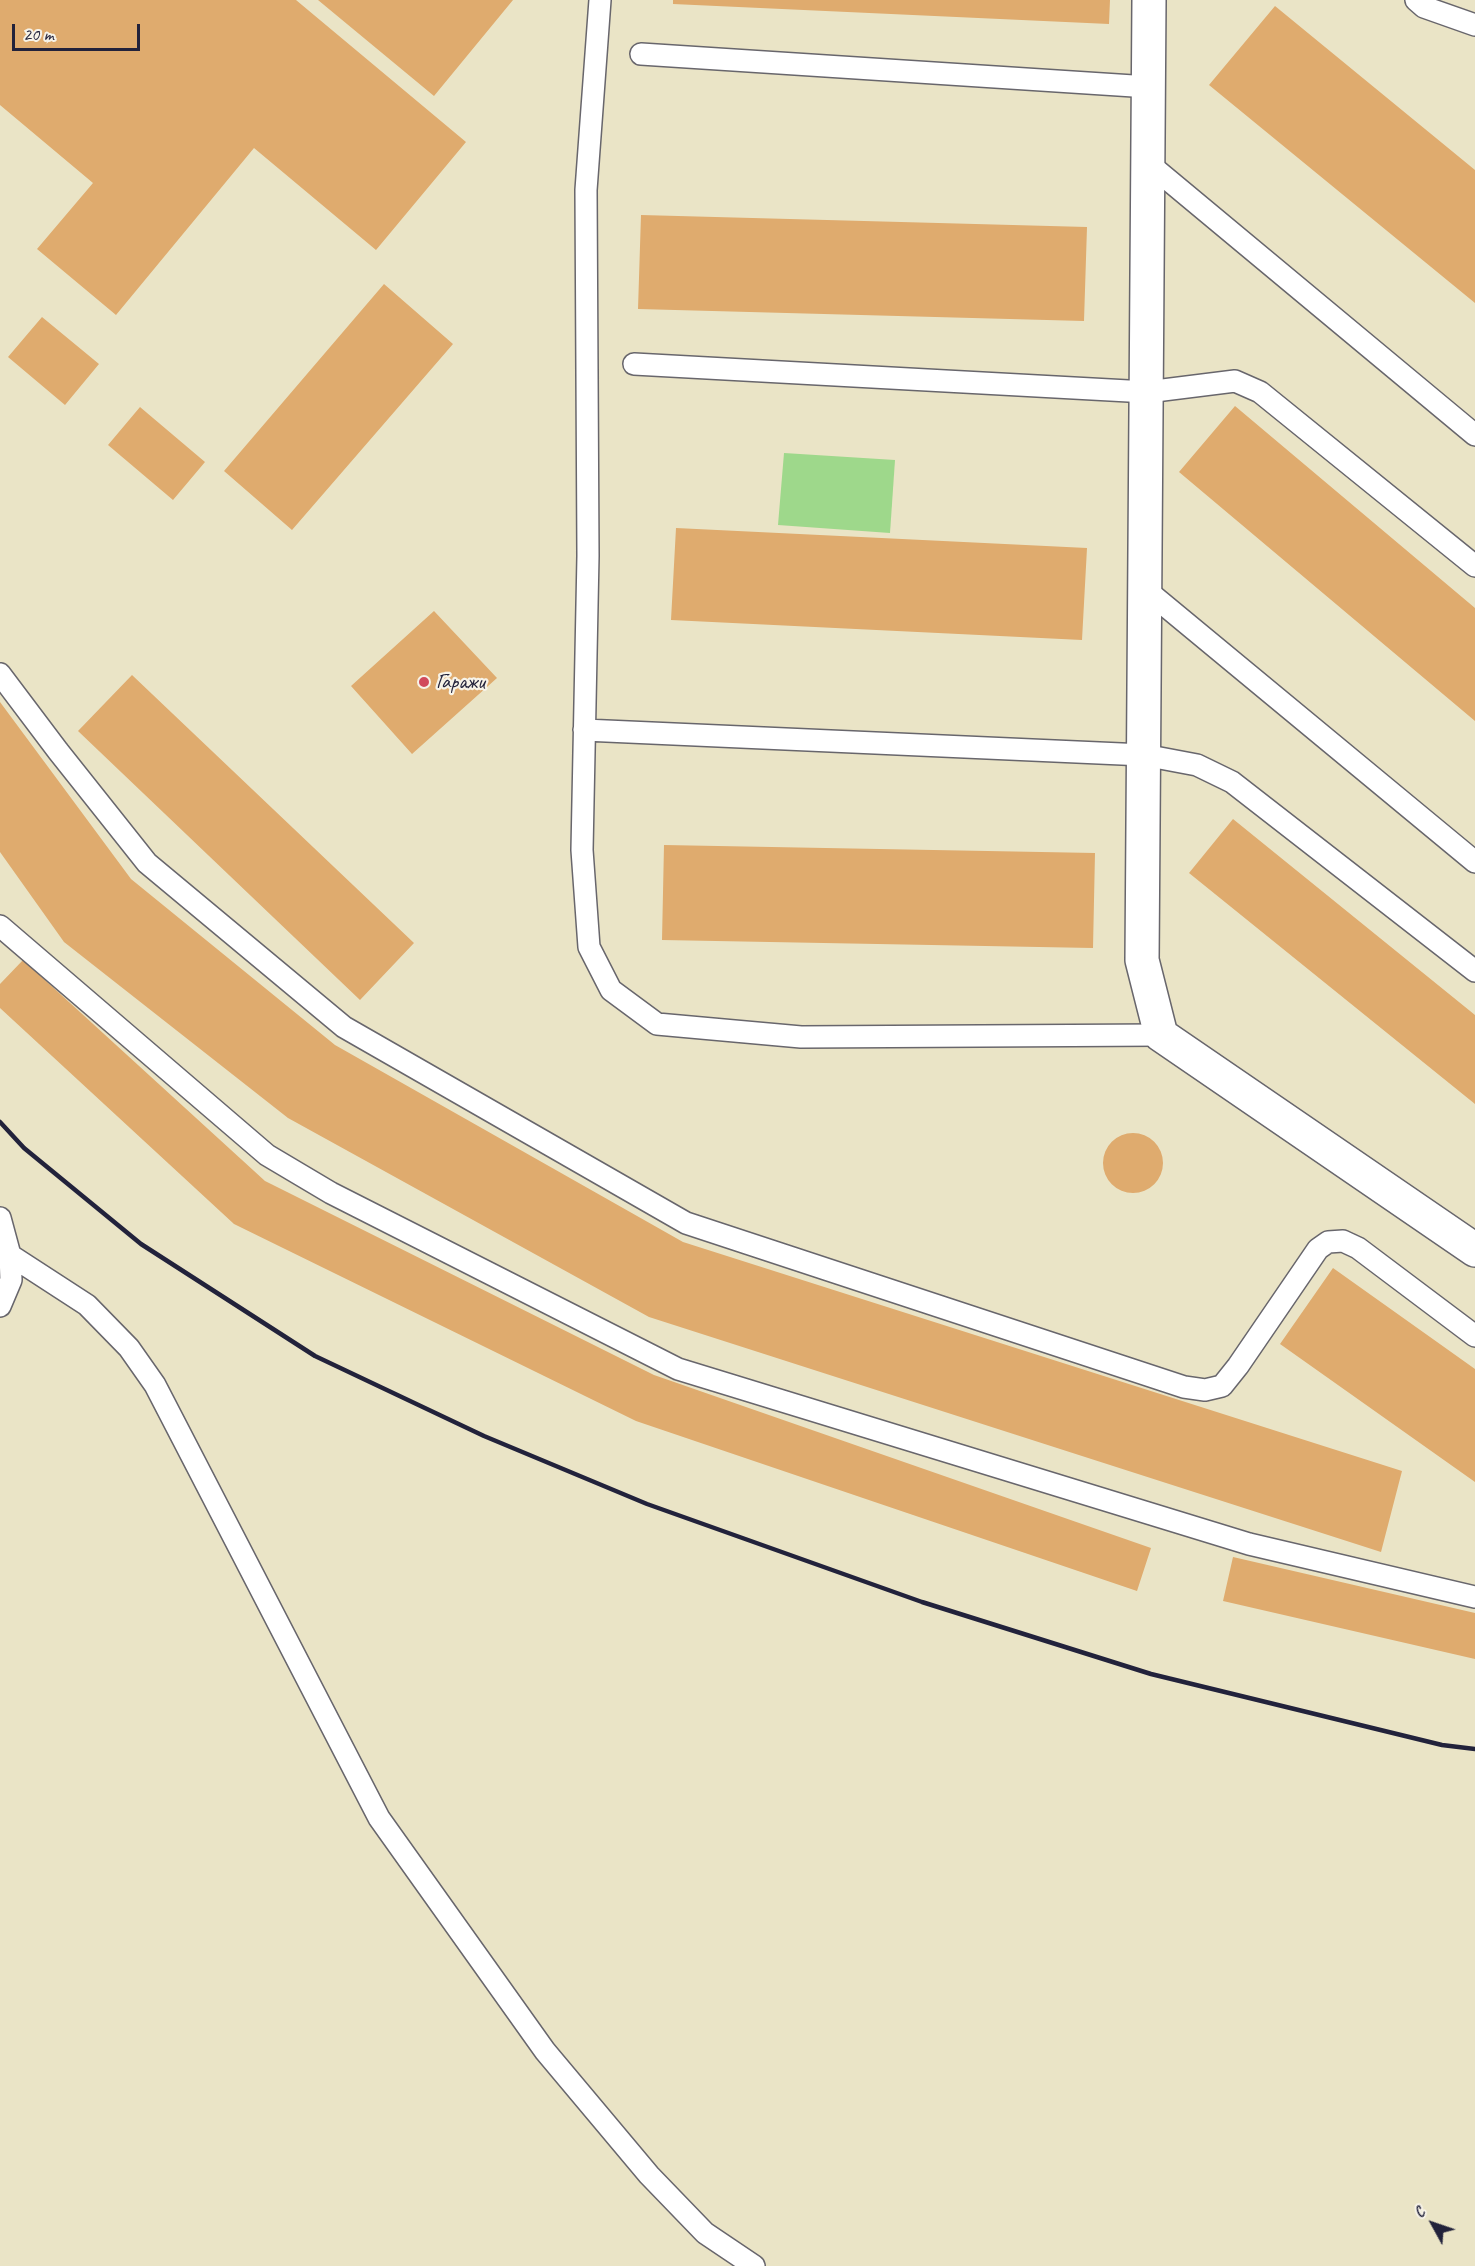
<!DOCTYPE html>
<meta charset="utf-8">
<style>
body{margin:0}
#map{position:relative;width:1475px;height:2266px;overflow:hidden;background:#eae4c6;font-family:Caveat,sans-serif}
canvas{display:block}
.north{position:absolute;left:1403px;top:2194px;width:60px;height:60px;-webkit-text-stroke:4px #f7f3e8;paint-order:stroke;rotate:310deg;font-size:16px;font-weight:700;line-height:24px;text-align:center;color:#22223b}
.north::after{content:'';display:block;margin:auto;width:21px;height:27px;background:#22223b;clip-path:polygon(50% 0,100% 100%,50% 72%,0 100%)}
.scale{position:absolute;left:12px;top:24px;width:128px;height:27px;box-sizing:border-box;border:3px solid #22223b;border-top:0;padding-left:8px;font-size:18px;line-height:21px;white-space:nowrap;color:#22223b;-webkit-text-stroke:4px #f7f3e8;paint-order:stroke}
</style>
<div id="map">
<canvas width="1475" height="2266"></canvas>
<div class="north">С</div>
<div class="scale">20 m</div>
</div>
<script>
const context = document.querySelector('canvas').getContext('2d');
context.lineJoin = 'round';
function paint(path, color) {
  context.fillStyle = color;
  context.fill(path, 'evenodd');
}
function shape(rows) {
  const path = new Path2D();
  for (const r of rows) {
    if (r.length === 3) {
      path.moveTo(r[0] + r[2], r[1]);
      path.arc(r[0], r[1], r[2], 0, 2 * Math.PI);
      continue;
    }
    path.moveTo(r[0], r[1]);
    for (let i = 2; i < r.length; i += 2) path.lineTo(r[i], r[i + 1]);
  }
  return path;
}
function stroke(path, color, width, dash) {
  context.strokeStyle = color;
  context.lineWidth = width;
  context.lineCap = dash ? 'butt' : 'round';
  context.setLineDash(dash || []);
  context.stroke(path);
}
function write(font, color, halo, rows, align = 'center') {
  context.font = font + ' Caveat,sans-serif';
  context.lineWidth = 4.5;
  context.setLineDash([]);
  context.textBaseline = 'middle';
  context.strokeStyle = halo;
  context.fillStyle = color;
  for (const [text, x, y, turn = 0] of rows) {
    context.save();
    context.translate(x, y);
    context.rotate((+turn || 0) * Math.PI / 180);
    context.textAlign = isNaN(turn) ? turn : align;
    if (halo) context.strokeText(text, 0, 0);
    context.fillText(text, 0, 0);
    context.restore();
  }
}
const green = shape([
 [784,453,895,460,890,533,778,525]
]);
const building = shape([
 [0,0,296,0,466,142,376,250,254,148,116,315,37,249,93,183,0,105],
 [318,0,513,0,434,96],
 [673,0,1110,0,1109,24,673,4],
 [1275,6,1475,170,1475,303,1209,85],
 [641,215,1087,227,1084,321,638,309],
 [384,284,453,344,292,530,224,471],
 [42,317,99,364,65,405,8,357],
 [1235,406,1475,608,1475,721,1179,472],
 [140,407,205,462,173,500,108,445],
 [676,528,1087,548,1082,640,671,620],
 [434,611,497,678,412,754,351,686],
 [132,675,414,943,360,1000,78,731],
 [0,702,131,879,335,1045,683,1242,1402,1471,1381,1552,649,1317,288,1118,64,942,0,852],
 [1233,819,1475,1015,1475,1104,1189,873],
 [664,845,1095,853,1093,948,662,940],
 [23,960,265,1181,654,1375,1151,1548,1137,1591,636,1421,234,1224,0,1008,0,984],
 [1133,1163,30],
 [1333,1268,1475,1369,1475,1482,1280,1344],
 [1233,1557,1475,1613,1475,1659,1223,1601]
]);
const lane = shape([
 [600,0,586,190,588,556,582,850,589,947,611,990,657,1024,801,1037,1161,1035],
 [1416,0,1424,7,1475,25],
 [641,54,1149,87],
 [1148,163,1475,435],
 [634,364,1147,392,1235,381,1260,392,1475,566],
 [1145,589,1475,862],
 [0,674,58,751,147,863,344,1027,686,1223,1184,1387,1205,1390,1222,1386,1238,1366,1318,1249,1328,1242,1343,1241,1358,1248,1475,1336],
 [584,730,1144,755,1197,765,1232,782,1475,971],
 [0,926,267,1155,331,1193,678,1369,1249,1544,1475,1597],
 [0,1218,10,1255,11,1280,0,1306],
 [10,1255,87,1305,129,1348,155,1385,379,1818,545,2051,649,2175,705,2233,754,2266]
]);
const street = shape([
 [1149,0,1142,960,1161,1035,1475,1250]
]);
const rail = shape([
 [0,1122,24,1148,141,1244,315,1356,484,1436,647,1504,922,1602,1151,1674,1442,1745,1475,1749]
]);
const markers = [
 [424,682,6,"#d1495b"]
];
const poiNames = [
 ["Гаражи",436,682]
];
paint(green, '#9ed88b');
paint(building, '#dfab6e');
stroke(lane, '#68666c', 24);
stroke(street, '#68666c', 36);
stroke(lane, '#fff', 21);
stroke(street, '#fff', 33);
stroke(rail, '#22223b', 4.5);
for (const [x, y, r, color] of markers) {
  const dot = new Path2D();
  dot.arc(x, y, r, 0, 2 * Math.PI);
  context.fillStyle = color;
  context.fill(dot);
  stroke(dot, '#f7f3e8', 2);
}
write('21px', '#22223b', '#f7f3e8', poiNames, 'left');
</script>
